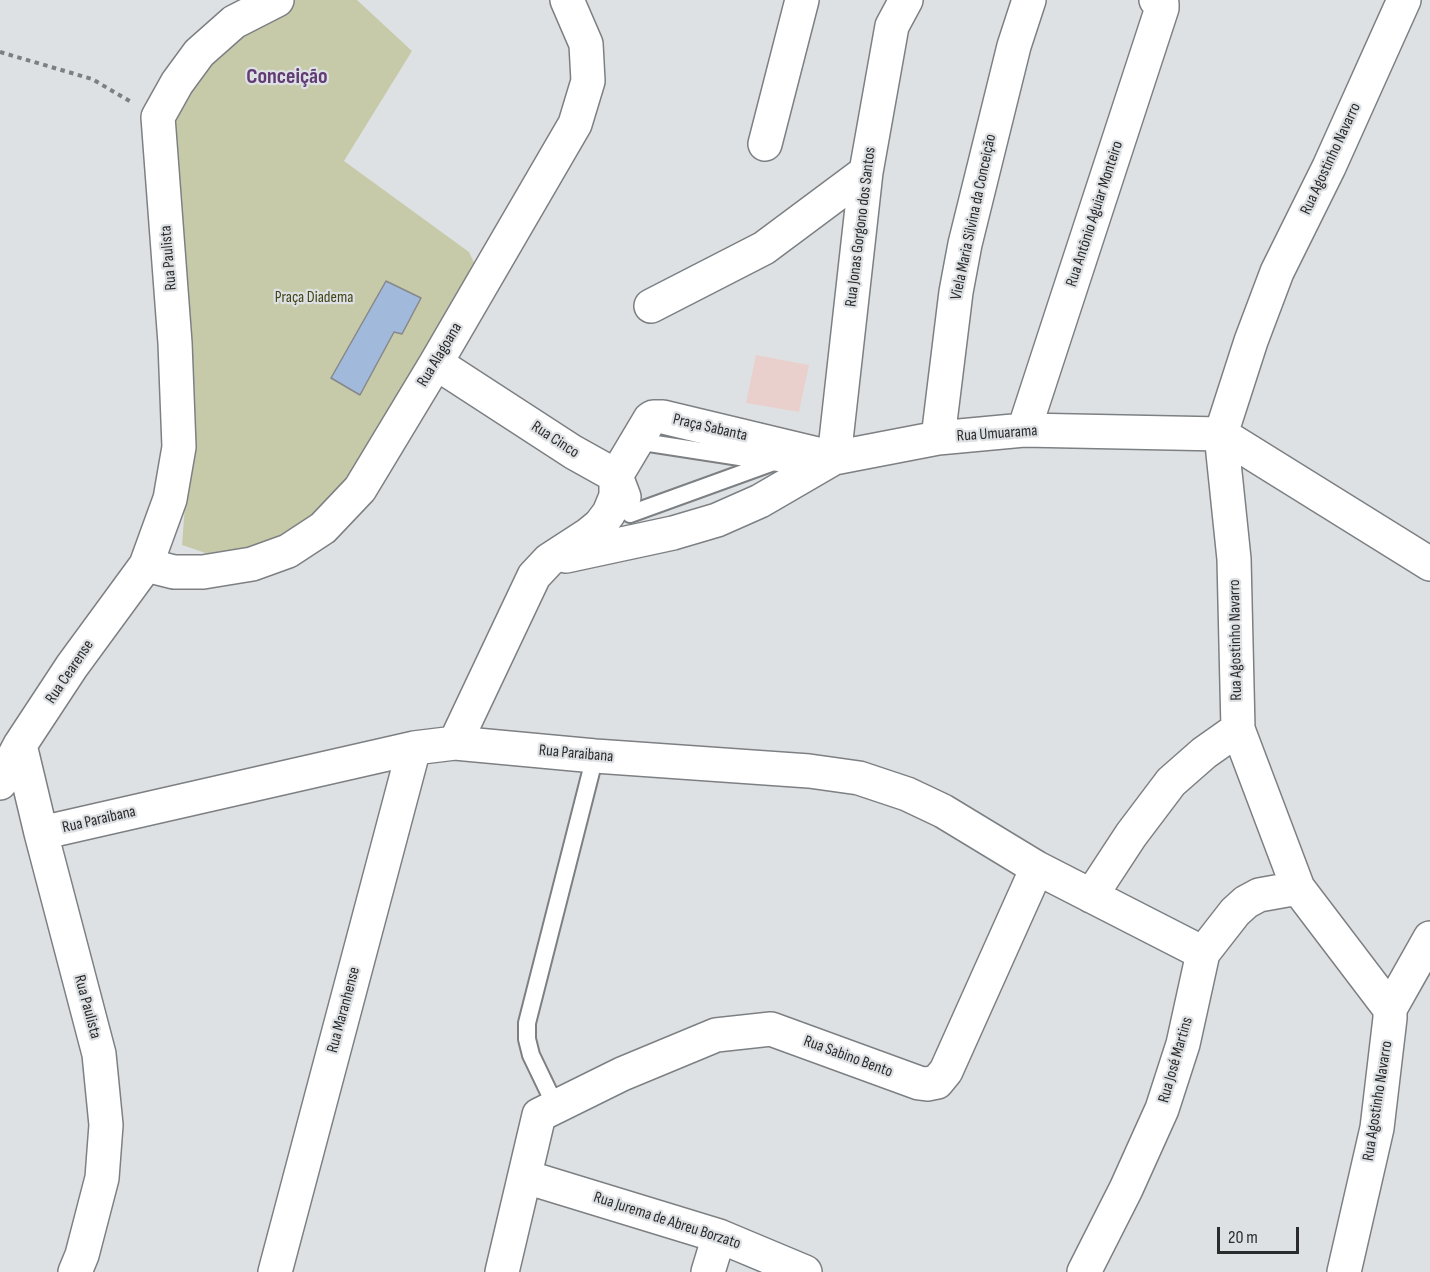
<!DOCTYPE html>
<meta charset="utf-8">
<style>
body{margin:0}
#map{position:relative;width:1430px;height:1272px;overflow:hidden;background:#dee1e4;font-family:"Sofia Sans Condensed",sans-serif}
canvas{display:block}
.scale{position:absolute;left:1217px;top:1227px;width:82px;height:27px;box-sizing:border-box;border:3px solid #2a2b2c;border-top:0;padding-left:8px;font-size:18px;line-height:21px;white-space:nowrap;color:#2a2b2c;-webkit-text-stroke:4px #dee1e4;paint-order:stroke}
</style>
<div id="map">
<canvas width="1430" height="1272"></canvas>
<div class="scale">20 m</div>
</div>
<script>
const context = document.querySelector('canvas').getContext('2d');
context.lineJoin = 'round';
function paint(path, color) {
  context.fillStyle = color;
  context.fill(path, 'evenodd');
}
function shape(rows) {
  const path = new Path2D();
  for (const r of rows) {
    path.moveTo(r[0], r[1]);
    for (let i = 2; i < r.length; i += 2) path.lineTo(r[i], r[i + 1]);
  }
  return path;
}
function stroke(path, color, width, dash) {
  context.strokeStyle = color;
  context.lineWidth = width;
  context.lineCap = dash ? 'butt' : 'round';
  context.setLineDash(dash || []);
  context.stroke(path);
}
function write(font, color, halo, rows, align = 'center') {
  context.font = font + ' "Sofia Sans Condensed",sans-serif';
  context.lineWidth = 4.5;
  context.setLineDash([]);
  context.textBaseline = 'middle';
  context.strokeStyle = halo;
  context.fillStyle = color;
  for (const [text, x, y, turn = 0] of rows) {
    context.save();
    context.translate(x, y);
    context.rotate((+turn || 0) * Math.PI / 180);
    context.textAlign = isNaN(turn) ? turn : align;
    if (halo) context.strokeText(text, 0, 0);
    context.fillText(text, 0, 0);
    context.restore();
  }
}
const commercial = shape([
 [756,355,809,365,799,412,746,403]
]);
const green = shape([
 [283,0,357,0,412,51,344,161,469,252,477,269,412,384,344,482,289,543,226,560,182,545,186,492,177,211,176,110,204,59]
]);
const building = shape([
 [386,281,421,298,402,334,394,332,360,395,331,378,386,281]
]);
const path = shape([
 [0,52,92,79,133,103]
]);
const service = shape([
 [636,441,811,468],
 [630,514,771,463],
 [556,1107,531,1055,527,1039,527,1023,595,756]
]);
const minor = shape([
 [765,144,802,0],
 [651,306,764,248,866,172],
 [436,363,573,452,616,476,624,497],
 [1024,430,1162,8,1162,4,1156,0],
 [938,438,956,292,965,244,1014,46,1029,0],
 [566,556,673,533,717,520,760,501,834,458,938,438,1024,430,1221,434,1430,564],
 [146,565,174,572,203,572,252,564,288,551,323,528,360,489,436,363,575,124,588,81,586,44,567,0],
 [455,743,534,576,549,560,589,534,600,525,609,513,616,496,616,476,650,419,653,417,663,417,834,458,866,172,892,26,906,0],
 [20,745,41,833,99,1054,106,1125,102,1178,82,1255,75,1272],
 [0,783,20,745,72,666,146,565,170,499,179,447,175,343,158,117,177,83,199,53,234,22,277,0],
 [41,833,414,748,455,743,595,756,809,771,859,778,907,794,943,811,1037,868,1203,953],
 [1091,896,1131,835,1171,782,1204,753,1238,729],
 [1390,1009,1430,938],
 [526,1177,719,1236,805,1272],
 [275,1272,414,748],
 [502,1272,539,1115,622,1074,716,1035,771,1029,919,1083,927,1084,937,1082,946,1071,1037,868],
 [708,1272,719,1236],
 [1084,1272,1126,1189,1162,1109,1183,1044,1203,953,1235,912,1246,902,1259,895,1298,888],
 [1344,1272,1377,1128,1390,1018,1390,1009,1298,888,1238,729,1234,559,1221,434,1251,341,1277,272,1329,167,1404,0]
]);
const streetNames = [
 ["Rua Agostinho Navarro",1331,159,-65],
 ["Rua Antônio Aguiar Monteiro",1095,214,-72],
 ["Viela Maria Silvina da Conceição",974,217,-78],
 ["Rua Jonas Gorgono dos Santos",861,227,-83],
 ["Rua Paulista",169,258,-95],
 ["Rua Alagoana",440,355,-59],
 ["Praça Sabanta",710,428,13],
 ["Rua Umuarama",997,434,-4],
 ["Rua Cinco",555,440,33],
 ["Rua Agostinho Navarro",1236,640,-91],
 ["Rua Cearense",70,672,-56],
 ["Rua Paraibana",576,754,5],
 ["Rua Paraibana",99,820,-13],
 ["Rua Paulista",87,1007,75],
 ["Rua Maranhense",344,1010,-75],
 ["Rua Sabino Bento",848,1057,20],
 ["Rua José Martins",1176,1060,-74],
 ["Rua Agostinho Navarro",1378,1101,-81],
 ["Rua Jurema de Abreu Borzato",667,1221,18]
];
const parkNames = [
 ["Praça Diadema",314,298]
];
const districtNames = [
 ["Conceição",287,77]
];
paint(commercial, '#ead0cc');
paint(green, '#c7caa8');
paint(building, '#a1b9da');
stroke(building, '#86888b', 1.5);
stroke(service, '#7d8083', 20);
stroke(minor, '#7d8083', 36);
stroke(path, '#7d7f81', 4, [4.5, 4.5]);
stroke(service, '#fff', 16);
stroke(minor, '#fff', 33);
write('16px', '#2a2b2c', '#dee1e4', streetNames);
write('16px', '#404313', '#dee1e4', parkNames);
write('bold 22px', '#613b74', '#dee1e4', districtNames);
</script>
